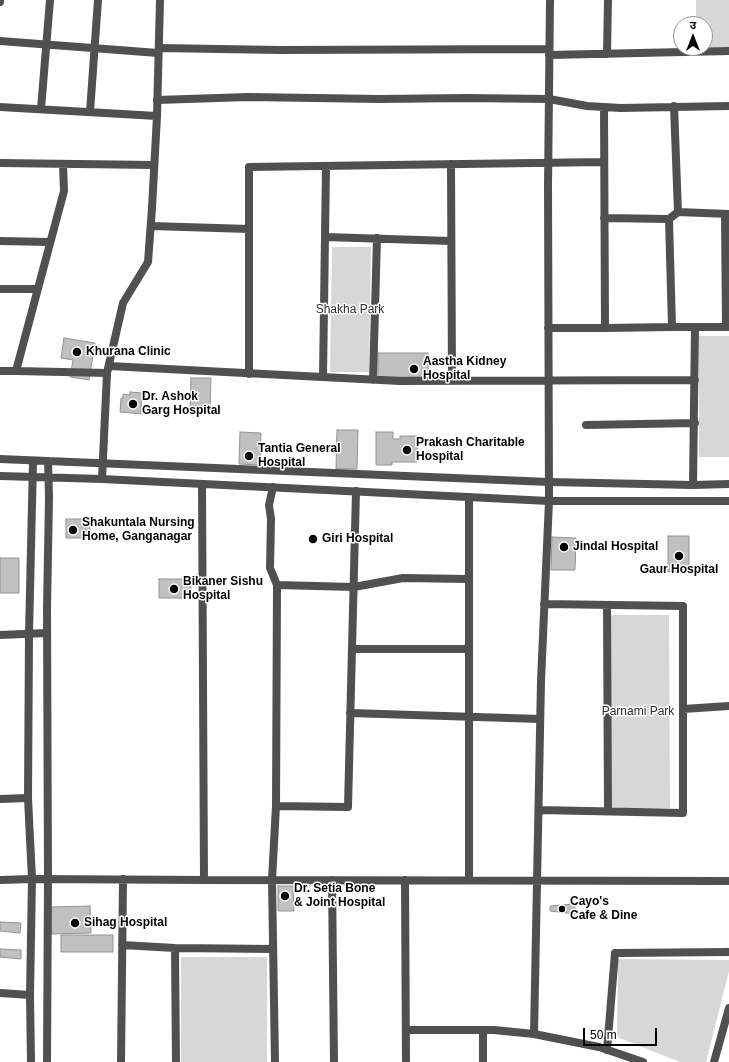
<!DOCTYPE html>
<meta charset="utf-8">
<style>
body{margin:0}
#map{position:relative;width:729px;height:1062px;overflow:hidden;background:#fff;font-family:Arial,"Noto Sans Devanagari",sans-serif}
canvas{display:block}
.north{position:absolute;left:673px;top:16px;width:40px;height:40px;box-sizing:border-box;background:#fff;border:1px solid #999;border-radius:50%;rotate:0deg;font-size:11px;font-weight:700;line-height:16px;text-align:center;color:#000}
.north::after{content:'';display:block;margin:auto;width:14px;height:18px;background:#000;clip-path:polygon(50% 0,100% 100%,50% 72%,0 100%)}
.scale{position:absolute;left:583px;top:1028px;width:74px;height:18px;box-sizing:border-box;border:2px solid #000;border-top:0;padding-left:5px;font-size:12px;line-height:14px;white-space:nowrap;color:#000;-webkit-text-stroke:3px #fff;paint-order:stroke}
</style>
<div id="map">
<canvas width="729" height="1062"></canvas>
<div class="north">उ</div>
<div class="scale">50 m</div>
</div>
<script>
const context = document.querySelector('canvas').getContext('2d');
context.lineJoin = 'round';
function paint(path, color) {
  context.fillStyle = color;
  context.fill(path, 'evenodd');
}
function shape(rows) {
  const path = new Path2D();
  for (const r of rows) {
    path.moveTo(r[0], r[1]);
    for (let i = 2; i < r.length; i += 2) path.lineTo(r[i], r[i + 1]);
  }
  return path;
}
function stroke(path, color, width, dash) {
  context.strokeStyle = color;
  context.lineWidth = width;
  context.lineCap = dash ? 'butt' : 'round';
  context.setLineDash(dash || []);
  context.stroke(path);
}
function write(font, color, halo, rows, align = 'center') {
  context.font = font + ' Arial,sans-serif';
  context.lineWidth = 3;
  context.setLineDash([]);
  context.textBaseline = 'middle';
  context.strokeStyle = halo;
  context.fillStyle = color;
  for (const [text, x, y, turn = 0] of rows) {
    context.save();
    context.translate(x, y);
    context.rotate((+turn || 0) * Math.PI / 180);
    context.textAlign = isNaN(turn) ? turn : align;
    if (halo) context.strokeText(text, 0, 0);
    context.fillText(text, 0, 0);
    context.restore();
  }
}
const green = shape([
 [696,0,729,0,729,48,705,48,705,24,696,24],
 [332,247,371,247,369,372,330,372],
 [699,336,729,336,729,457,699,457],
 [605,615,669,615,670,808,606,809],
 [181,957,267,957,267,1062,181,1062],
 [618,959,729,960,729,971,706,1062,680,1062,617,1037]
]);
const building = shape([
 [64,338,95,343,89,380,70,377,73,360,61,358,64,338],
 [378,353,428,353,428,377,378,377,378,353],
 [191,378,211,378,210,408,190,407,191,378],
 [130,392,142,393,141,414,120,412,121,398,123,398,123,394,130,395,130,392],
 [337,430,358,430,357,469,336,469,337,430],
 [240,432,261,433,260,465,239,464,240,432],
 [376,432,393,432,393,439,400,439,400,436,418,436,417,462,392,462,392,465,376,465,376,432],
 [66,519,90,519,90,538,66,538,66,519],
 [668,536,689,536,689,571,668,572,668,536],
 [552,537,576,538,575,570,551,570,552,537],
 [0,558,19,558,19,593,0,593,0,558],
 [159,579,191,579,191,598,159,598,159,579],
 [278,886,293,886,294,911,278,911,278,886],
 [575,904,575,914,550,911,550,906,575,904],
 [90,906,91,933,51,934,51,907,90,906],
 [0,922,21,923,20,933,0,931,0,922],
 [61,935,113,935,113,952,61,952,61,935],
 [0,949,21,950,21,959,0,957,0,949]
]);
const minor = shape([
 [0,2,0,0],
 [0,41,158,53],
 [159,48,279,50,549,49],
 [607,54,608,0],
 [549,55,729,51],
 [157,100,248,97,380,99,466,98,549,99,587,106,621,108,729,106],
 [674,106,678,212,669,219,672,327,729,327],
 [0,107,157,116],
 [41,109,50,0],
 [90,112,98,0],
 [0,163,154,165],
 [451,164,452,381],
 [678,212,729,214],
 [725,214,726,327],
 [604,218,669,219],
 [151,226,249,229],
 [325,237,451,241],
 [0,241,50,242],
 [0,289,37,289],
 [548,328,605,328,604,107],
 [605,328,672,327],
 [109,366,400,381,695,380],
 [0,371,16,371,64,191,63,164],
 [16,371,107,373],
 [249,374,249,167,604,162],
 [323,377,326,166],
 [373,380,377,238],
 [586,425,695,423],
 [202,484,204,880],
 [693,485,695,327],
 [273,487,269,505,271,519,270,568,277,585],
 [607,605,608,811],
 [0,635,47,633],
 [352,649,468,649],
 [683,709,729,706],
 [350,713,540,719],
 [0,799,28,798],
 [276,806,348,807,356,491],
 [539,810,683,813,683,606,544,604],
 [0,880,32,879,204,880,729,881],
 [332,880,334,1062],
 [405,880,406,1062],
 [469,880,469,497],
 [122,945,175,948,273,949],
 [175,948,176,1062],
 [0,993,30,995],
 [406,1030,494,1030,534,1034,599,1047,643,1062],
 [534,1034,541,681,549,501,548,186,550,0],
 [607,1050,615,953,729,952],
 [121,1062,123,879],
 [275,1062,272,880,276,806,277,585,354,587,403,578,468,579],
 [483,1062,483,1030],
 [714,1062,729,1008]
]);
const tertiary = shape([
 [0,459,549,482,693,485,729,484],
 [0,476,102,479,549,501,729,501],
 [102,479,107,373,123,303,148,262,152,208,157,116,160,0],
 [31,1062,30,995,32,879,28,798,29,634,33,461],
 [47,1062,48,879,47,608,49,497,48,461]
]);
const markers = [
 [77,352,5,"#000"],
 [414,369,5,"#000"],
 [133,404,5,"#000"],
 [407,450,5,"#000"],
 [249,456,5,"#000"],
 [73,530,5,"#000"],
 [313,539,5,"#000"],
 [564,547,5,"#000"],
 [679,556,5,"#000"],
 [174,589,5,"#000"],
 [285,896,5,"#000"],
 [562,909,4,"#000"],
 [75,923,5,"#000"]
];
const parkNames = [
 ["Shakha Park",350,310],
 ["Parnami Park",638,712]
];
const poiNames = [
 ["Khurana Clinic",86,352],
 ["Aastha Kidney",423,362],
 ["Hospital",423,376],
 ["Dr. Ashok",142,397],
 ["Garg Hospital",142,411],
 ["Prakash Charitable",416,443],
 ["Hospital",416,457],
 ["Tantia General",258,449],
 ["Hospital",258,463],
 ["Shakuntala Nursing",82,523],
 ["Home, Ganganagar",82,537],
 ["Giri Hospital",322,539],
 ["Jindal Hospital",573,547],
 ["Gaur Hospital",679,570,"center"],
 ["Bikaner Sishu",183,582],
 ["Hospital",183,596],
 ["Dr. Setia Bone",294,889],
 ["& Joint Hospital",294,903],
 ["Cayo's",570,902],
 ["Cafe & Dine",570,916],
 ["Sihag Hospital",84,923]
];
paint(green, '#d7d7d7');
paint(building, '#c0c0c0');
stroke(building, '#949494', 1);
stroke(minor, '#505050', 8);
stroke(tertiary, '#505050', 8);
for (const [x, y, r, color] of markers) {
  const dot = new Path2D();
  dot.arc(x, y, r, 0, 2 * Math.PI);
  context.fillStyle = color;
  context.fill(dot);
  stroke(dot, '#fff', 1.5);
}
write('12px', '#2e2e2e', '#fff', parkNames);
write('bold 12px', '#000', '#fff', poiNames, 'left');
</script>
